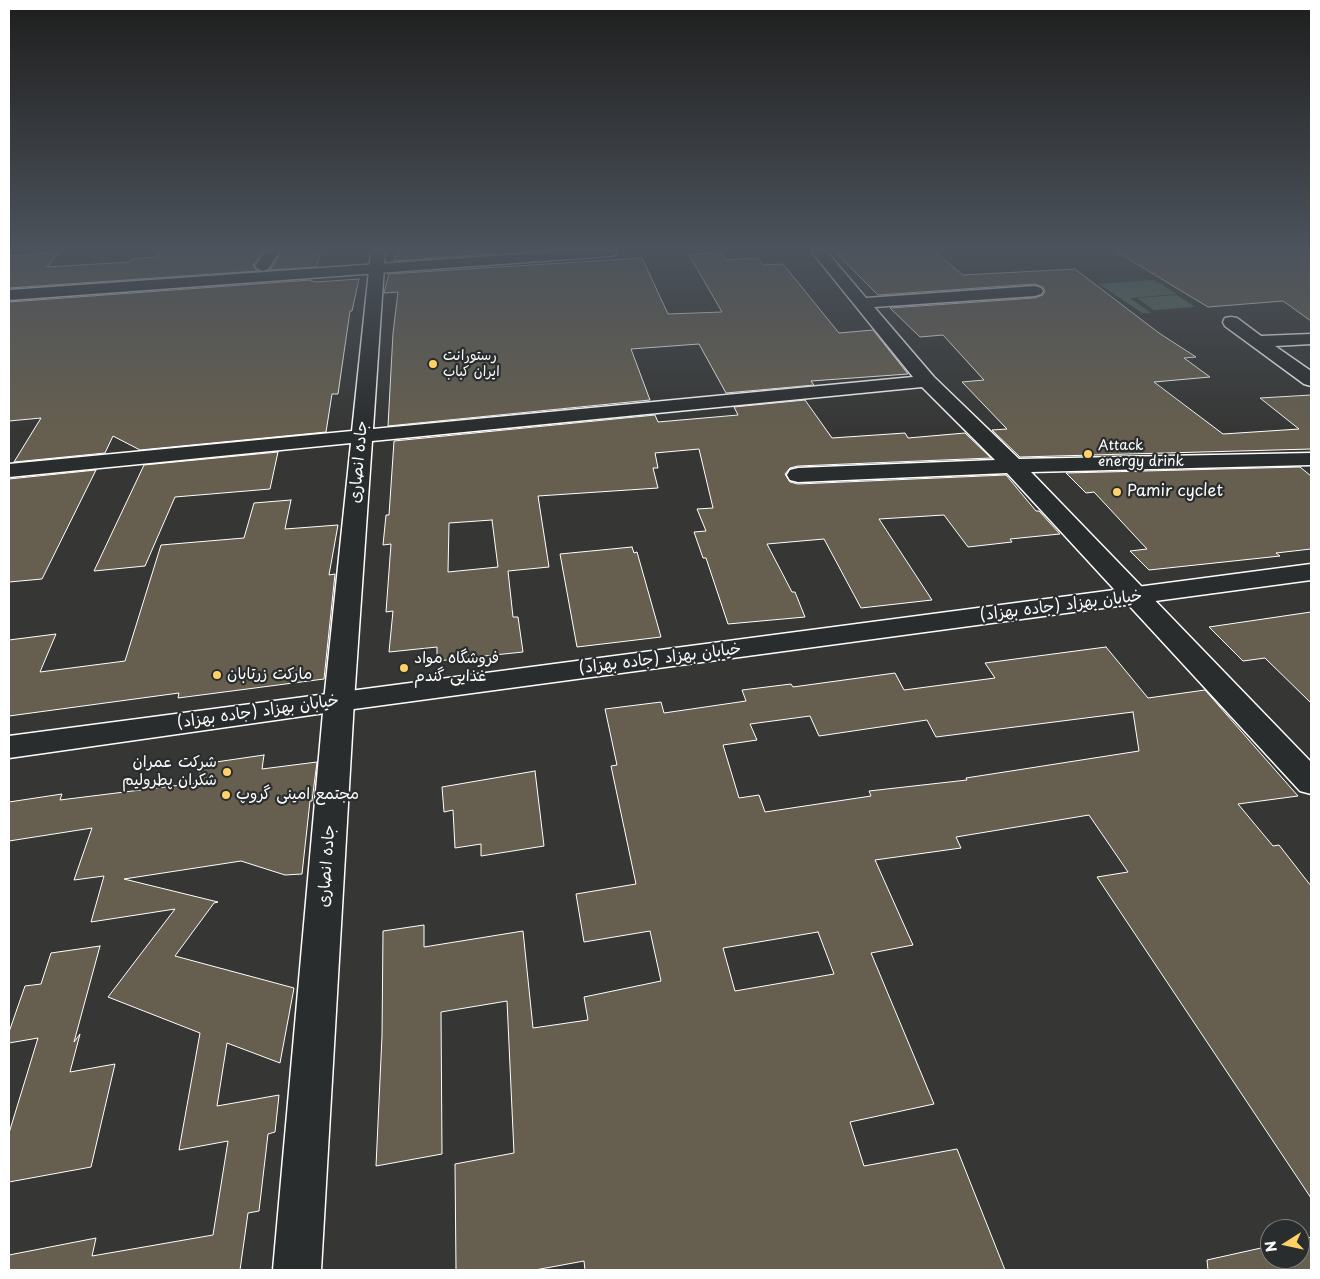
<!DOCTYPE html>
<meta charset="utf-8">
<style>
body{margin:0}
#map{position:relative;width:1320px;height:1279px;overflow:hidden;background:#363735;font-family:"Playpen Sans",sans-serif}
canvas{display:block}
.frame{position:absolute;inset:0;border:10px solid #fff;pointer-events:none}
.north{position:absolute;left:1260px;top:1219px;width:50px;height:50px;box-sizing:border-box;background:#2a2d2e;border:1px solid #7f8182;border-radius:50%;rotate:260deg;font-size:14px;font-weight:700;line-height:20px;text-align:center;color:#fff}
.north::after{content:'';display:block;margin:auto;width:18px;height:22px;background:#ffd166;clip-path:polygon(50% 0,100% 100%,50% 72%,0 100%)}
</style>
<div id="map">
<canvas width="1320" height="1279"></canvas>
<div class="frame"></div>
<div class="north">N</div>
</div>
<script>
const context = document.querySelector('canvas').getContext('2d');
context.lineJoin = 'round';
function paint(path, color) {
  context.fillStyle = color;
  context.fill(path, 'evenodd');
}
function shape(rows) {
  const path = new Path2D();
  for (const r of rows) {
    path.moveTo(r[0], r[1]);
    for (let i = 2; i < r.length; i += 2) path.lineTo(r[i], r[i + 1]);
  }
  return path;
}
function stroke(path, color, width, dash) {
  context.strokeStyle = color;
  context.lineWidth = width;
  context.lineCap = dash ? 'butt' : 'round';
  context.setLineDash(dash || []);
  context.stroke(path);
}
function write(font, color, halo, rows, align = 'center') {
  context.font = font + ' "Playpen Sans","Playpen Sans Arabic",sans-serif';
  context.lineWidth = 4.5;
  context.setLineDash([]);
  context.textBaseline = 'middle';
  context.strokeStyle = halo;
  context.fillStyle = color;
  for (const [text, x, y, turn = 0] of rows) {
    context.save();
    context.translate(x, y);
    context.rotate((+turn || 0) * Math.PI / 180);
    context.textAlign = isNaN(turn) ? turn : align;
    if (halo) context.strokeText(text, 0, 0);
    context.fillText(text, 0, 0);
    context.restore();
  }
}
const green = shape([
 [1154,280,1177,294,1130,298,1151,313,1142,313,1099,284],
 [1177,295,1195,307,1154,310,1137,298]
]);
const building = shape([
 [59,252,47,267,130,262,132,259,157,257,161,252,263,252,253,265,257,271,9,288,9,256,59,252],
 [281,252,321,252,316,267,270,270,281,252],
 [398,252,492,252,492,254,394,261,398,252],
 [721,252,726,260,758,258,763,265,783,264,839,333,873,330,908,374,811,381,814,385,726,393,699,344,631,349,650,400,388,426,393,333,398,292,384,293,389,274,642,258,668,314,722,312,689,255,721,252],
 [842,252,935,252,963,275,1075,269,1159,333,1196,357,1184,358,1210,377,1154,382,1223,434,1299,429,1260,398,1311,395,1311,449,1020,457,992,430,1007,429,962,382,984,380,943,335,920,337,890,308,1035,298,1043,295,1045,292,1043,287,1035,284,878,295,838,255,845,254,842,252],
 [1117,252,1311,252,1311,321,1283,301,1208,307,1117,252],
 [359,279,352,311,350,311,338,394,332,394,326,432,140,450,113,436,105,453,14,462,41,418,9,421,9,302,311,280,311,281,316,282,359,279],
 [805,400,832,438,905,433,908,438,965,433,991,458,798,466,790,468,785,474,790,482,798,484,1006,475,1036,511,1039,511,1060,534,1010,539,1012,542,968,547,944,515,879,519,932,600,861,608,824,539,767,544,792,592,795,592,805,617,728,624,706,558,703,558,694,532,706,531,697,509,713,508,699,449,655,453,658,468,653,468,658,488,538,496,549,567,508,571,513,617,518,617,523,652,437,661,437,647,389,652,393,611,386,612,391,544,383,545,386,515,389,515,394,441,655,415,658,422,738,415,734,407,805,400],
 [492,520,498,567,448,572,449,523,492,520],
 [278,452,270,489,175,497,145,566,94,571,144,465,278,452],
 [1300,467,1311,476,1311,549,1276,553,1280,556,1149,570,1130,551,1147,549,1094,492,1086,493,1066,473,1300,467],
 [96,470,42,579,9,582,9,479,96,470],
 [291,500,285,529,338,525,329,575,335,574,324,679,178,698,179,693,9,716,9,640,56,634,40,672,125,661,161,545,244,538,254,503,291,500],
 [632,547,634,553,637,552,661,637,577,647,560,554,632,547],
 [1311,612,1311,703,1265,658,1243,661,1209,627,1311,612],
 [1106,647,1148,698,1205,690,1298,796,1238,804,1273,846,1279,845,1311,886,1311,1198,1097,877,1128,872,1089,815,956,837,961,848,875,860,913,945,871,953,934,1104,850,1122,864,1166,957,1149,1005,1270,585,1270,584,1261,535,1270,456,1270,455,1164,514,1153,507,1001,441,1012,442,1154,376,1166,382,1036,383,931,424,925,424,947,523,931,533,1028,588,1020,584,997,661,981,650,931,584,942,576,894,636,884,611,766,617,765,605,709,661,702,664,713,746,701,742,690,791,684,793,687,895,673,904,690,995,678,985,663,1106,647],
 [1133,712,1139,751,966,778,967,780,869,791,871,796,765,812,759,795,739,798,723,745,757,740,750,724,810,716,819,736,927,720,936,737,1133,712],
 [818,932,834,974,735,991,723,948,818,932],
 [264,755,262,769,317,762,312,801,310,801,302,874,285,875,241,861,124,879,218,902,214,903,175,956,294,988,280,1063,227,1043,217,1106,279,1095,275,1132,268,1134,259,1211,248,1213,240,1270,9,1270,9,1255,96,1238,92,1256,213,1235,228,1141,179,1150,200,1033,108,997,175,909,91,922,104,876,74,880,92,828,9,841,9,802,62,794,60,800,197,783,202,764,264,755],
 [535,771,544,846,481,856,481,844,455,848,453,810,444,812,442,787,535,771],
 [100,946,74,1042,80,1034,70,1072,115,1064,91,1167,9,1182,9,1133,38,1038,9,1043,9,1032,25,986,41,984,51,953,100,946],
 [1311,1237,1311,1270,1208,1270,1207,1260,1270,1246,1270,1259,1300,1259,1300,1240,1311,1237]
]);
const street = shape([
 [265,252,279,252,268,269,263,271,258,269,255,266,265,252],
 [371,252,385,252,373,429,913,377,812,252,827,252,866,298,1035,286,1041,288,1043,291,1041,294,1035,296,874,307,934,377,1019,459,1311,453,1311,465,1031,472,1311,762,1311,794,1300,791,1007,473,798,482,790,480,787,475,790,470,798,468,995,460,922,387,372,441,354,701,321,1270,273,1270,324,701,351,443,9,477,9,464,352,431,371,252],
 [1231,317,1237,318,1261,336,1311,334,1311,344,1275,346,1311,371,1311,386,1304,384,1225,326,1223,322,1225,318,1231,317]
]);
const secondary = shape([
 [549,252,617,252,615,255,610,256,9,300,9,290,549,252],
 [1311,564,1311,580,339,711,9,758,9,736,1311,564]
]);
const markers = [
 [433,364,5,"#ffd166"],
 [1088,454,5,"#ffd166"],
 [1117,492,5,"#ffd166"],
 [404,668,5,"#ffd166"],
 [217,675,5,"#ffd166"],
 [227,772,5,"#ffd166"],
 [226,795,5,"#ffd166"]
];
const farPoinames = [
 ["رستورانت",443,356],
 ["ایران کباب",443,372],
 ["Attack",1098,446],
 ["energy drink",1098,462]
];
const streetNames = [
 ["جاده انصاری",359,462,-85],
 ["خیابان بهزاد (جاده بهزاد)",1061,606,-7],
 ["خیابان بهزاد (جاده بهزاد)",660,659,-7],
 ["خیابان بهزاد (جاده بهزاد)",258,712,-8],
 ["جاده انصاری",327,866,-86]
];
const poiNames = [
 ["Pamir cyclet",1127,492],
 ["فروشگاه مواد",414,659],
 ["غذایی گندم",414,677],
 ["مارکت زرتابان",227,675],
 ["شرکت عمران",217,763,"right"],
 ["شکران پطرولیم",217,781,"right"],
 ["مجتمع امینی گروپ",236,795]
];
paint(green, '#56705e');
paint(building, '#665f4f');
stroke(building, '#fff', 1);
stroke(street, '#fff', 3);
stroke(secondary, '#fff', 3);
paint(street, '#2a2d2e');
paint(secondary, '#2a2d2e');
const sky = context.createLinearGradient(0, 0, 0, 431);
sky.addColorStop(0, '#1e1e1d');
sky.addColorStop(0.58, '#4c535c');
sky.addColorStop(1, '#4c535c00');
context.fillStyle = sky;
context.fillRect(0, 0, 1320, 431);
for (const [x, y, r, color] of markers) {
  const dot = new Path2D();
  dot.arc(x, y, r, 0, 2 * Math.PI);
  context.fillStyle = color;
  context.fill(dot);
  stroke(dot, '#2a2d2e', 2);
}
write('14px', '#fff', '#2a2d2e', farPoinames, 'left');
write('16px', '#fff', '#2a2d2e', streetNames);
write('16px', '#fff', '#2a2d2e', poiNames, 'left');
</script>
